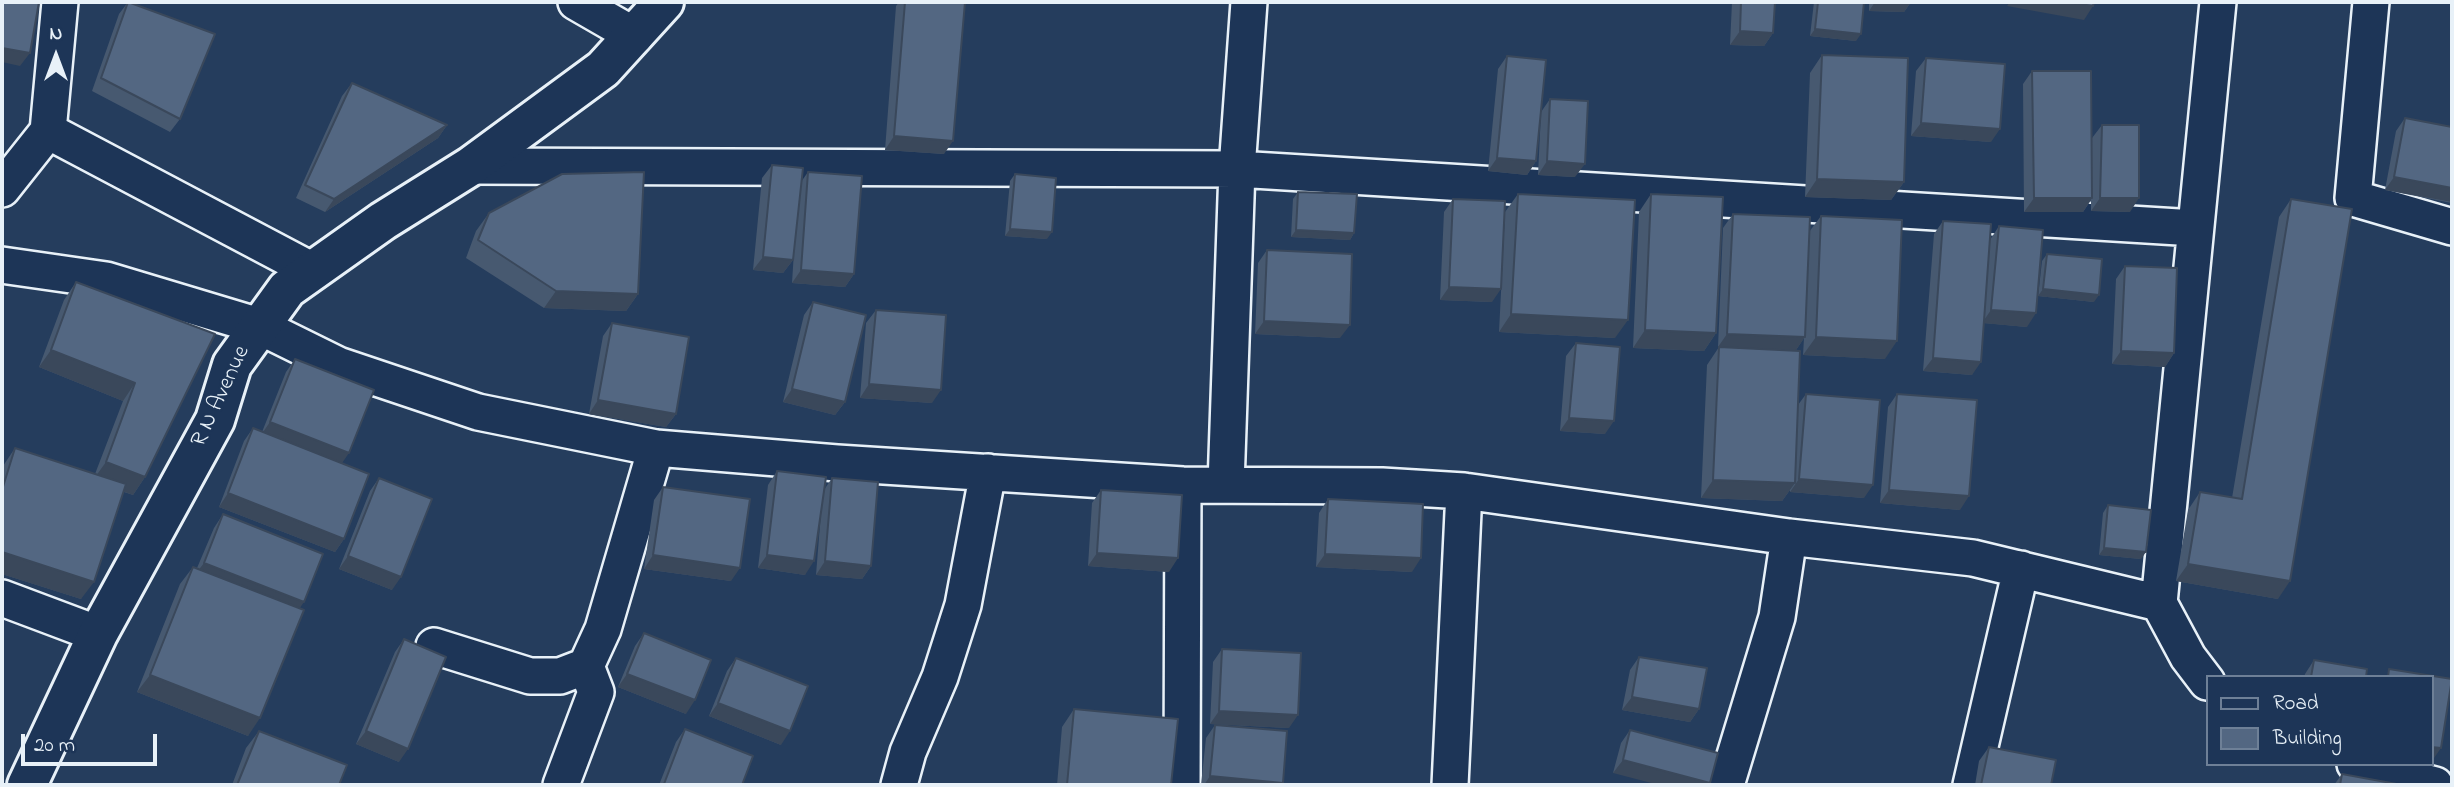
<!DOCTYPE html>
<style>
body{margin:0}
#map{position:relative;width:2454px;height:787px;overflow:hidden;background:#253d5d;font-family:"Indie Flower",sans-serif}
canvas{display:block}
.frame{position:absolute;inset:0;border:4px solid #e8f1f8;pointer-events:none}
.legend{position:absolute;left:2206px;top:675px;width:228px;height:91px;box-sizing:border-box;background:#1d3557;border:2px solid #6e8097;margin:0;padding:9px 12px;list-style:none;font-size:21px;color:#e8f1f8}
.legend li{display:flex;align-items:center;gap:14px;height:35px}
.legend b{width:35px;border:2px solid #6e8097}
.north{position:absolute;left:21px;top:21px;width:70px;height:70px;-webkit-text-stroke:5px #1d3557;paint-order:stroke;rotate:0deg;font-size:19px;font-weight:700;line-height:28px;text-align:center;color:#e8f1f8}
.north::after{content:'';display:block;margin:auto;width:24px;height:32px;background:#e8f1f8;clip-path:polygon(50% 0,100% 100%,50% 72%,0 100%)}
.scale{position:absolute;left:21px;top:734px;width:136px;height:32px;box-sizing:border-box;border:4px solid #e8f1f8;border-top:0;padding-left:9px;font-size:21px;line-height:24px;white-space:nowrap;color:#e8f1f8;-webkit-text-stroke:5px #1d3557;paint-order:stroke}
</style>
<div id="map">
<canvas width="2454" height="787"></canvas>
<div class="frame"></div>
<ul class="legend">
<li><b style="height:9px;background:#1d3557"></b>Road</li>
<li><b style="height:19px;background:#536782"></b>Building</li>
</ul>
<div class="north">N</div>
<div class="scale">20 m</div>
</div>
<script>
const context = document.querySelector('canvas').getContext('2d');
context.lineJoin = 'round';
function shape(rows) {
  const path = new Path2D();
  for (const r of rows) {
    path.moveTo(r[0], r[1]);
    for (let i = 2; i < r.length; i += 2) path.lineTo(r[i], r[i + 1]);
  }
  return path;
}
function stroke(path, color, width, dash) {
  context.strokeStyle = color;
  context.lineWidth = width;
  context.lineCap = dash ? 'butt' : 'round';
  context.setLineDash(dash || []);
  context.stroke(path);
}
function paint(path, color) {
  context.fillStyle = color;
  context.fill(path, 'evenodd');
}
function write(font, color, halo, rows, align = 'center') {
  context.font = font + ' "Indie Flower",sans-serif';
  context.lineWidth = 5;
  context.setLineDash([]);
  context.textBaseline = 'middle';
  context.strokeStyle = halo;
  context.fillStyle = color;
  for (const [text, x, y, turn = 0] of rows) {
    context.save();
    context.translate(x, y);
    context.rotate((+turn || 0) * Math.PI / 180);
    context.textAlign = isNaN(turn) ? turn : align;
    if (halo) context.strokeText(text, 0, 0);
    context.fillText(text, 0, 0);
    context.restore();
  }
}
const street = shape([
 [576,2,635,36],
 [2371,2,2353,198,2452,227],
 [48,131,313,271],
 [471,166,1237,169,2195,228],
 [2,189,48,131,60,2],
 [2,265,106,280,259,326,338,365,478,412,656,448,837,463,1183,485,1382,486,1464,491,1789,537,1777,617,1726,785],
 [1226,485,1237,169,1249,2],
 [1789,537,1973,558,2159,603],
 [2,598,98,634],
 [434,646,530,676,560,676,586,666,603,629,656,448],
 [2207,682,2188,657,2159,603,2218,2],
 [2355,764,2435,785],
 [561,785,596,692,586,666],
 [899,785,908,752,940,677,963,605,988,472],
 [1182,785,1183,485],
 [1450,785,1464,491],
 [1971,785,2021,569]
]);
const primary = shape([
 [27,785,98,634,215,420,232,365,287,289,383,221,471,166,603,69,664,2]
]);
const wall = shape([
 [128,2,180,119,170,132,92,91,119,14],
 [899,2,965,2,944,154,885,150,896,6],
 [1732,2,1775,2,1773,33,1764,46,1730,45],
 [1814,2,1864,2,1856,41,1810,36],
 [1869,2,1911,2,1904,12,1869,11],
 [1822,55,1904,182,1891,200,1805,197,1810,73],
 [1507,56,1536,161,1527,175,1488,171,1498,69],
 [1926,58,1991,142,1911,136,1916,71],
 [2032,71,2092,156,2092,138,2102,125,2130,212,2091,211,2091,200,2083,212,2024,212,2023,84],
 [352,83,447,125,438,138,325,212,296,198,342,96],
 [1550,99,1575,177,1538,175,1541,112],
 [2405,118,2452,203,2385,190,2396,131],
 [772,165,801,182,808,172,854,274,845,287,792,283,795,235,793,260,783,273,753,270,762,178],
 [1015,174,1047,239,1005,236,1010,181],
 [1298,192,1354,233,1350,240,1291,237,1293,199],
 [1518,194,1615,338,1499,332,1505,212],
 [1651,194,1716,333,1704,351,1633,348,1639,212],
 [1453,199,1492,302,1440,300,1444,212],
 [2291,199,2278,599,2176,581,2188,510,2200,492,2232,498,2279,217],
 [489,213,638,294,626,311,544,308,466,258,476,231],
 [1733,214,1809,232,1821,216,1885,359,1803,355,1804,338,1796,350,1718,347,1723,228],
 [1943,221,1990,240,1999,226,2027,327,1984,323,1972,375,1923,371,1934,234],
 [1267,250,1340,338,1255,334,1258,263],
 [2047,254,2094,302,2038,296,2042,261],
 [2125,266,2174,353,2165,367,2112,364,2116,279],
 [76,282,215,334,145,477,133,495,124,492,81,599,2,574,2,469,3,466,15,448,95,474,123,401,39,367,64,300],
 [813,302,845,402,835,415,783,402,804,315],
 [876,310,932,403,860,398,866,323],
 [612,323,676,414,666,427,589,414,603,336],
 [1576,343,1605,434,1560,431,1566,356],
 [1719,347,1798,405,1806,394,1864,498,1790,492,1790,490,1782,501,1701,498,1707,365],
 [295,359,342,463,344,539,335,552,219,507,244,441,253,428,262,432,286,372],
 [1897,394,1960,510,1880,503,1888,407],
 [777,471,824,490,832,478,871,566,862,579,816,575,821,512,805,575,758,568,768,485],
 [379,478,392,590,339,569,370,491],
 [663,487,731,581,644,569,654,500],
 [1101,490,1169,572,1088,566,1092,503],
 [1328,499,1412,572,1316,567,1319,513],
 [2108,505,2141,559,2099,555,2103,513],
 [223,514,300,608,248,736,137,692,180,584,193,567,197,568,214,528],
 [644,633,686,714,618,687,635,646],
 [404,639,399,762,356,744,395,652],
 [1222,649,1289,728,1210,724,1213,662],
 [1639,657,1699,709,1690,722,1622,710,1630,670],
 [736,658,781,745,709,716,727,671],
 [2314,660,2366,677,2304,677,2305,674],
 [1074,709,1171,785,1057,785,1062,727],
 [1215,725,1281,785,1201,785,1206,738],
 [685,729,742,785,659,785,676,742],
 [1630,730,1718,753,1613,773,1621,743],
 [259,731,339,785,232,785,246,748],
 [1989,747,2051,785,1975,785,1979,761],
 [2342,774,2402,785,2334,785]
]);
const shadedWall = shape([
 [1875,2,1911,2,1904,12,1869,11],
 [2010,2,2067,2,2093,6,2084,20,2007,6],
 [1815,29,1861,34,1856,41,1810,36],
 [1740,31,1773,33,1764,46,1730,45],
 [2,48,30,53,20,66,2,62],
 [1921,123,2000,129,1991,142,1911,136],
 [447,125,438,138,325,212,334,199],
 [894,136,953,141,944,154,885,150],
 [1497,158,1536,161,1527,175,1488,171],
 [1547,161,1585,164,1575,177,1538,175],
 [2394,177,2452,188,2452,202,2385,190],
 [1817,179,1904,182,1891,200,1805,197],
 [2034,198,2092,198,2083,212,2024,212],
 [2100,198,2139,198,2130,212,2091,211],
 [1010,229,1052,232,1047,239,1005,236],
 [1296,230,1354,233,1350,240,1291,237],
 [763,257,793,260,783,273,753,270],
 [801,270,854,274,845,287,792,283],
 [1449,287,1501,289,1492,302,1440,300],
 [2043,289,2099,295,2094,302,2038,296],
 [556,291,638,294,626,311,544,308],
 [1991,310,2036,313,2027,327,1982,323],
 [1511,314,1628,320,1615,338,1499,332],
 [1264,321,1350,325,1340,338,1255,334],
 [1645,330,1716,333,1704,351,1633,348],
 [1727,334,1805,337,1796,350,1718,347],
 [1816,337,1897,341,1885,359,1803,355],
 [51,350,135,383,123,401,39,367],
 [2121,351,2174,353,2165,367,2112,364],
 [1933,358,1981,362,1972,375,1923,371],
 [869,384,941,390,932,403,860,398],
 [792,389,845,402,835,415,783,402],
 [598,400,676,414,666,427,589,414],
 [1569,418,1614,421,1605,434,1560,431],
 [270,422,349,453,340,466,261,435],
 [106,462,145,477,133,495,93,480],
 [1799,479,1873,485,1864,498,1790,492],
 [1713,480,1795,483,1782,501,1701,498],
 [1889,490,1969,496,1960,510,1880,503],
 [228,493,344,539,335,552,219,507],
 [2104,548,2146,552,2141,559,2099,555],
 [2,552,94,582,81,599,2,574],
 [1097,553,1178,558,1169,572,1088,566],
 [1325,554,1421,558,1412,572,1316,567],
 [653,555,740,568,731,581,644,569],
 [767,555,814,561,805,575,758,568],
 [348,556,401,577,392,590,339,569],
 [825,561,871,566,862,579,816,575],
 [204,563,304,602,295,615,194,576],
 [2188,564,2290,581,2278,599,2176,581],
 [627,674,695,700,686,714,618,687],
 [150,675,260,718,248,736,137,692],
 [1632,697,1699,709,1690,722,1622,710],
 [718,703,790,731,781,745,709,716],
 [1219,711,1298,715,1289,728,1210,724],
 [366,731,408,749,399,762,356,744],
 [2431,747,2441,748,2432,761,2431,761],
 [1623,760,1710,783,1709,785,1659,785,1613,773],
 [1210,776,1283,783,1281,785,1204,785]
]);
const building = shape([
 [2,2,39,2,30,53,2,48,2,2],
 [128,2,215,34,180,119,101,78,128,2],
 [905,2,965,2,953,141,894,136,905,2],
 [1741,2,1775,2,1773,33,1740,31,1741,2],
 [1818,2,1864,2,1861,34,1815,29,1818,2],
 [2067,2,2094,2,2093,6,2067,2],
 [1822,55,1908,58,1904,182,1817,179,1822,55],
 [1507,56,1546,60,1536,161,1497,158,1507,56],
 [1926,58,2005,64,2000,129,1921,123,1926,58],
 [2032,71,2091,71,2092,198,2034,198,2032,71],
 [352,83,447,125,334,199,305,185,352,83],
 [1550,99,1588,101,1585,164,1547,161,1550,99],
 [2405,118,2452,127,2452,188,2394,177,2405,118],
 [2102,125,2139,125,2139,198,2100,198,2102,125],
 [772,165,803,168,793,260,763,257,772,165],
 [644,172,638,294,556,291,478,240,489,213,562,174,644,172],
 [808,172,862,176,854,274,801,270,808,172],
 [1015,174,1056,178,1052,232,1010,229,1015,174],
 [1298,192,1357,194,1354,233,1296,230,1298,192],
 [1518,194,1635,200,1628,320,1511,314,1518,194],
 [1651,194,1723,197,1716,333,1645,330,1651,194],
 [1453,199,1505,201,1501,289,1449,287,1453,199],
 [2291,199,2352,209,2290,581,2188,564,2200,492,2242,499,2291,199],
 [1733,214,1810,217,1805,337,1727,334,1733,214],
 [1821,216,1902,220,1897,341,1816,337,1821,216],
 [1943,221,1991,224,1981,362,1933,358,1943,221],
 [1999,226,2043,230,2036,313,1991,310,1999,226],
 [1267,250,1352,254,1350,325,1264,321,1267,250],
 [2047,254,2102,259,2099,295,2043,289,2047,254],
 [2125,266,2177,268,2174,353,2121,351,2125,266],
 [76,282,215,334,145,477,106,462,135,383,51,350,76,282],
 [813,302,866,315,845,402,792,389,813,302],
 [876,310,946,315,941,390,869,384,876,310],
 [612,323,689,337,676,414,598,400,612,323],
 [1576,343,1620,347,1614,421,1569,418,1576,343],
 [1719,347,1800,351,1795,483,1713,480,1719,347],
 [295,359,374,390,349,453,270,422,295,359],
 [1806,394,1880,400,1873,485,1799,479,1806,394],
 [1897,394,1977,400,1969,496,1889,490,1897,394],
 [253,428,369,474,344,539,228,493,253,428],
 [15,448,126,484,94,582,2,552,2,490,15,448],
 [777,471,826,477,814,561,767,555,777,471],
 [379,478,432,499,401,577,348,556,379,478],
 [832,478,878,482,871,566,825,561,832,478],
 [663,487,750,499,740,568,653,555,663,487],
 [1101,490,1182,495,1178,558,1097,553,1101,490],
 [1328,499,1423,504,1421,558,1325,554,1328,499],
 [2108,505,2151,510,2146,552,2104,548,2108,505],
 [223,514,323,554,304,602,204,563,223,514],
 [193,567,304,610,260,718,150,675,193,567],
 [644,633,711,660,695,700,627,674,644,633],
 [404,639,446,657,408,749,366,731,404,639],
 [1222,649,1301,653,1298,715,1219,711,1222,649],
 [1639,657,1707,668,1699,709,1632,697,1639,657],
 [736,658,808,686,790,731,718,703,736,658],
 [2314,660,2367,669,2366,677,2311,677,2314,660],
 [2389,669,2452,679,2441,748,2431,747,2431,677,2388,677,2389,669],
 [1074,709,1178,719,1171,785,1067,785,1074,709],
 [1215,725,1287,731,1283,783,1210,776,1215,725],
 [685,729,753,756,742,785,668,785,664,784,685,729],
 [1630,730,1718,753,1710,783,1623,760,1630,730],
 [259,731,347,765,339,785,237,785,259,731],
 [1989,747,2056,760,2051,785,1981,785,1989,747],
 [2342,774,2402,785,2340,785,2342,774]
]);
const streetNames = [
 ["R N Avenue",222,397,-65]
];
stroke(street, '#e8f1f8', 40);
stroke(primary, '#e8f1f8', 44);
stroke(street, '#1d3557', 35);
stroke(primary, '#1d3557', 38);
paint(wall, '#475970');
paint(shadedWall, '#3a485b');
paint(building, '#536782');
stroke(building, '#3a485b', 2);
write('23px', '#e8f1f8', '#1d3557', streetNames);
</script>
